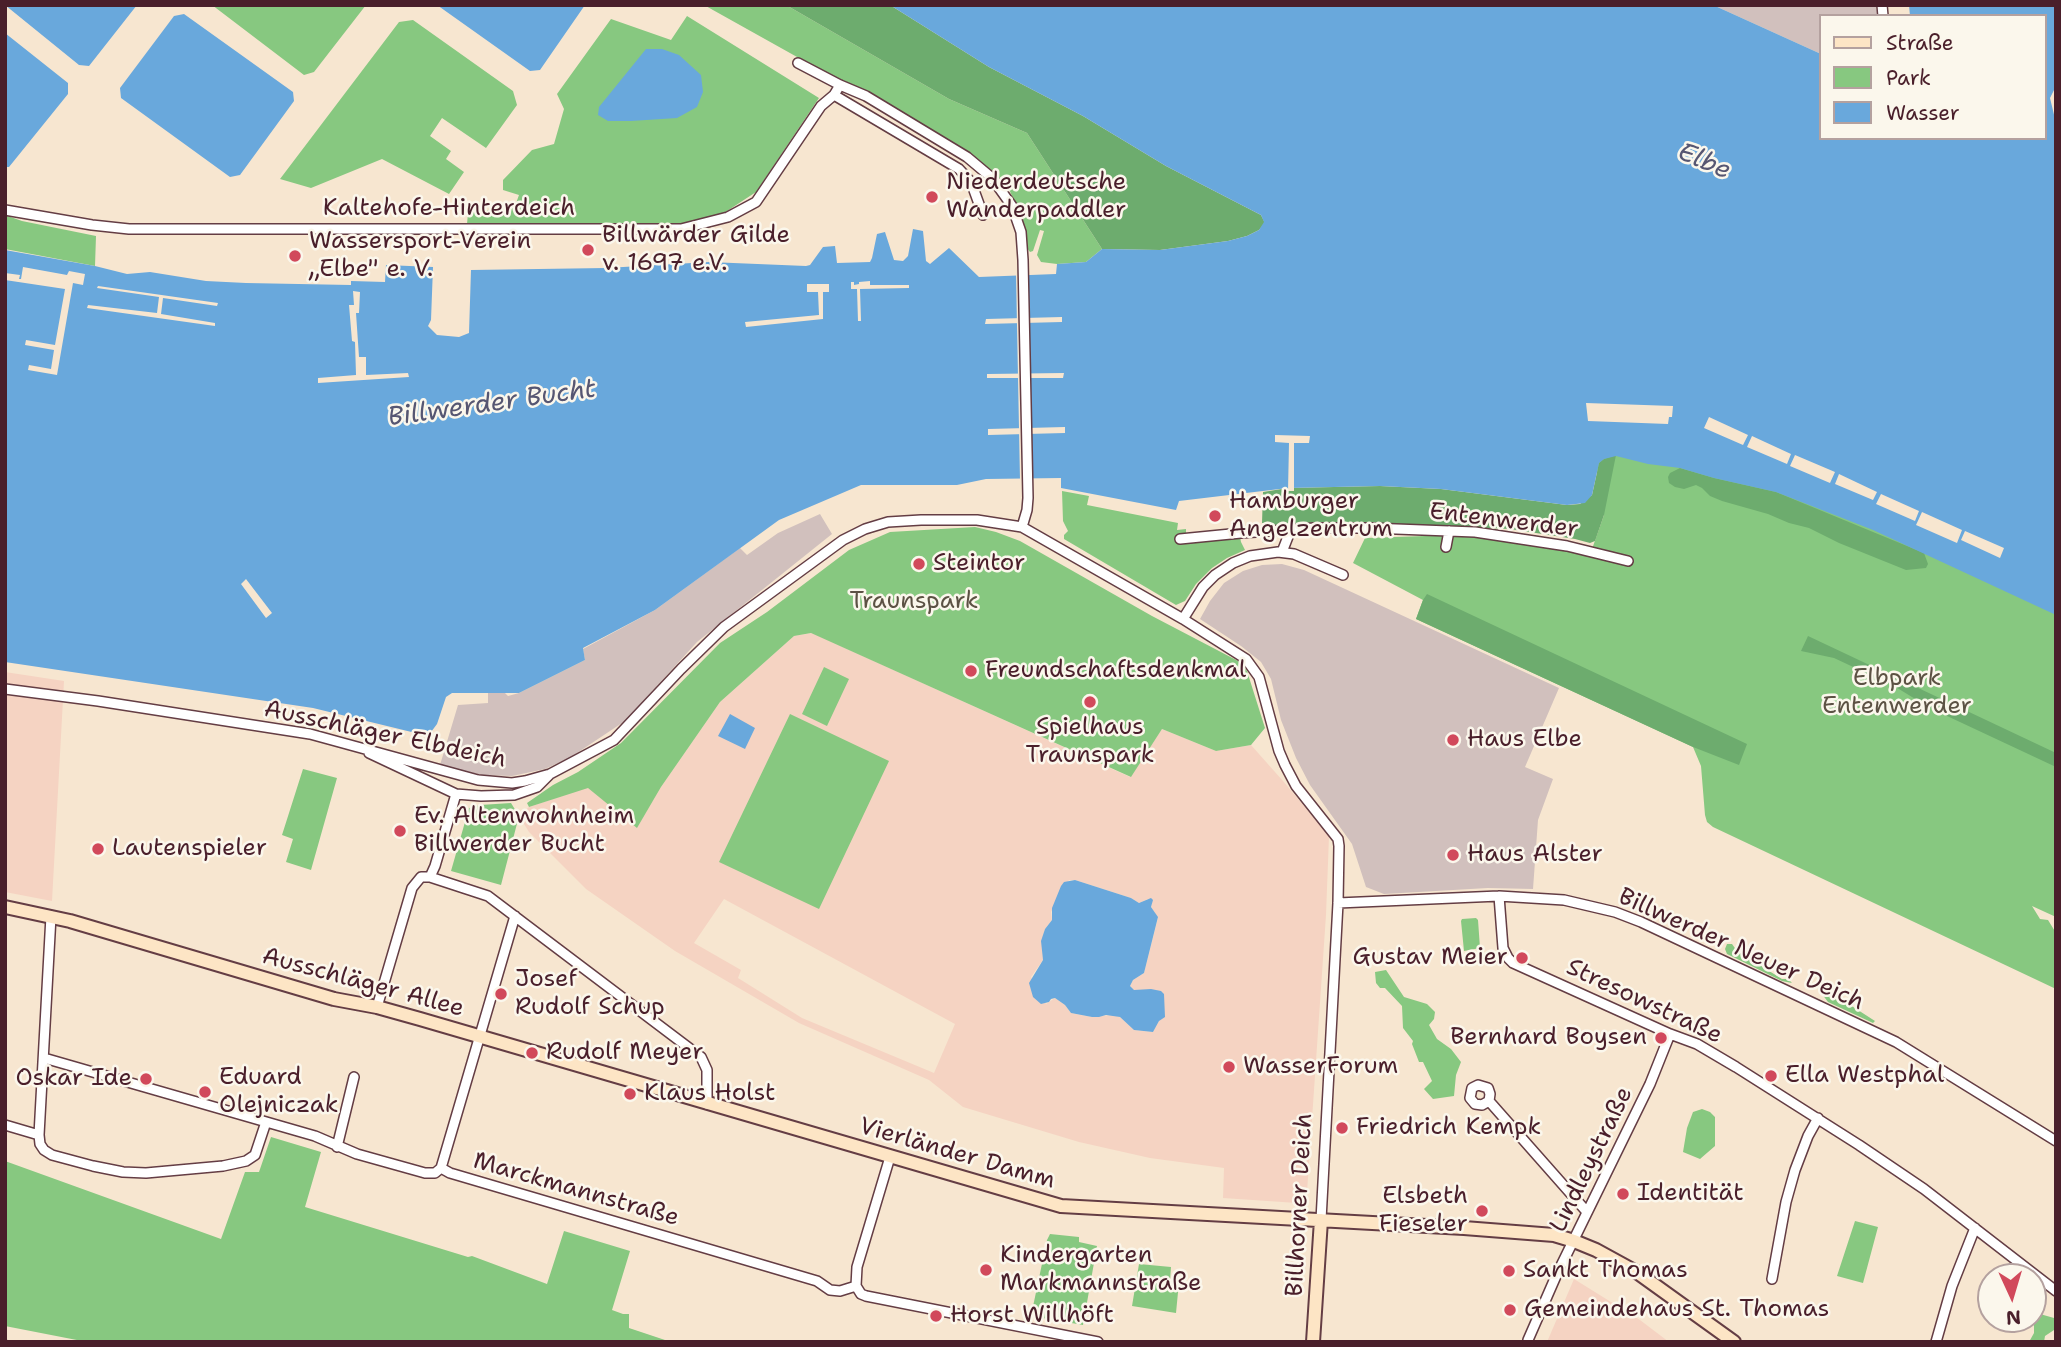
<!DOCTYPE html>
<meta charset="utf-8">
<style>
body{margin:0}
#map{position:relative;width:2061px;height:1347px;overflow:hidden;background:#f7e6d0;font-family:"Shantell Sans",sans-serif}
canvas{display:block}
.frame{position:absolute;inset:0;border:7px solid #4a1f2b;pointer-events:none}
.legend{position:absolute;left:1819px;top:14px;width:228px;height:126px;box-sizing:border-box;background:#fbf7ec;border:2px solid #b4a19f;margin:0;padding:9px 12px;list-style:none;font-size:21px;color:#4a1f2b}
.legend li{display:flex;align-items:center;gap:14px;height:35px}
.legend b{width:35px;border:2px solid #b4a19f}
.north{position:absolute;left:1977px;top:1263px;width:70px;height:70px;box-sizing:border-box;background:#fbf7ec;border:2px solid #b4a19f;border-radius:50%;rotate:176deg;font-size:19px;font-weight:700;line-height:28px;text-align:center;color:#4a1f2b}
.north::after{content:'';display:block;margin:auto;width:24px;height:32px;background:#d1495b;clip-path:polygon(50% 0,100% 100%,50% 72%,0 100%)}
</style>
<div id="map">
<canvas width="2061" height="1347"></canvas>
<div class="frame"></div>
<ul class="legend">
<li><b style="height:9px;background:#fde5c5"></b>Straße</li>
<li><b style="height:19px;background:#87c880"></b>Park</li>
<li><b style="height:19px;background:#69a8dc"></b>Wasser</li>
</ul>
<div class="north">N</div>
</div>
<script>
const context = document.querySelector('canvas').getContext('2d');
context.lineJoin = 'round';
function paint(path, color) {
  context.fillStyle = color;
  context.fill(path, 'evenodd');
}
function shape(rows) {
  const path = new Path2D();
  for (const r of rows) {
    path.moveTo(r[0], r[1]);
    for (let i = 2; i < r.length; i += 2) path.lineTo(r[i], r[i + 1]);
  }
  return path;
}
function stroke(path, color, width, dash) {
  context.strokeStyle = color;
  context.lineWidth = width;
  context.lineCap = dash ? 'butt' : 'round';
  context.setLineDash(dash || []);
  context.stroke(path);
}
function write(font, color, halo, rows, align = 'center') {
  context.font = font + ' "Shantell Sans",sans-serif';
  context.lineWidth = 5;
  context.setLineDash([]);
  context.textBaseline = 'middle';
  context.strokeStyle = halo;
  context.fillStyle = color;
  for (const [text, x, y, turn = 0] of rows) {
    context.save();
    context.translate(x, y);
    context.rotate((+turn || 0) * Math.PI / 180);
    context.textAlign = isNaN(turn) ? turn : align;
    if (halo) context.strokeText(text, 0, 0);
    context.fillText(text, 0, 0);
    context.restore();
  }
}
const built = shape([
 [812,633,1130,777,1162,729,1216,751,1251,745,1283,781,1329,836,1326,915,1307,1192,1297,1203,1223,1198,1224,1168,1150,1158,1079,1142,963,1107,929,1080,799,1023,675,951,586,889,529,832,519,816,529,807,588,787,637,827,661,787,720,702,794,636],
 [1069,880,1075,880,1131,898,1139,903,1148,899,1152,902,1151,907,1158,918,1144,973,1133,980,1130,986,1134,991,1157,990,1159,1021,1153,1032,1134,1030,1120,1017,1113,1015,1092,1017,1071,1013,1065,1005,1055,998,1046,1004,1031,977,1043,960,1042,941,1045,929,1052,920,1051,912],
 [724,899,955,1024,934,1073,802,1018,738,978,741,970,694,943],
 [5,672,64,681,52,901,5,892],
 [1574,1279,1640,1320,1669,1342,1547,1342]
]);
const industrial = shape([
 [1713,5,1876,5,1878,16,1821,16,1821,54],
 [820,514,832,534,697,642,625,721,571,757,545,769,512,776,482,775,440,765,458,705,488,703,488,692,498,686,508,696,519,693,585,660,583,649,655,610,740,548,747,555,778,533],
 [1282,564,1304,570,1559,688,1525,767,1553,779,1538,820,1533,889,1488,888,1384,894,1366,887,1352,844,1310,785,1296,758,1281,720,1271,679,1261,662,1241,646,1200,619,1210,601,1224,583,1243,571,1262,565]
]);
const green = shape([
 [212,5,366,5,314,72,304,75],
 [704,5,786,5,949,99,1027,133,1102,249,1086,262,1057,264,1041,262,1037,255,1044,231,1040,230,1033,251,1030,252,1027,248,1022,218,1008,187,973,155,876,96,815,67],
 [687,16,819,98,756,192,724,213,684,226,467,224,468,213,515,206,519,195,503,190,503,180,532,150,554,144,564,109,557,94,611,19,671,40],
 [413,20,513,91,517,105,486,148,442,118,430,136,451,151,446,159,464,172,449,194,382,159,311,188,280,179,399,22],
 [5,215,22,221,96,236,95,266,5,249],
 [1594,449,1750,478,2056,605,2056,917,2032,906,2040,919,2048,920,2056,933,2056,989,1713,827,1707,822,1705,815,1701,766,1693,747,1416,619,1423,600,1353,563,1365,538,1455,535,1512,539,1591,552,1604,515],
 [1062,491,1089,496,1087,505,1178,523,1177,530,1186,529,1186,534,1179,535,1240,537,1241,542,1245,550,1227,558,1212,568,1196,584,1185,601,1176,605,1064,539,1064,535,1068,531,1063,521],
 [975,527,996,532,1020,541,1152,616,1240,662,1247,671,1265,728,1251,745,1216,751,1162,729,1131,777,811,633,794,636,720,702,661,787,637,828,588,788,529,807,527,803,553,785,578,772,621,743,720,643,767,612,849,550,890,532],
 [824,667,849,679,827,726,802,714],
 [790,714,889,761,819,909,719,862],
 [303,769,337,778,311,870,286,862,293,839,282,835],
 [511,803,519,816,501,885,451,871,469,808,480,805],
 [1476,918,1478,920,1480,948,1464,951,1461,921,1462,919],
 [1727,944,1732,944,1737,951,1782,979,1788,979,1792,983,1782,981,1727,954,1725,949],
 [1386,970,1404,997,1427,1004,1435,1012,1434,1019,1429,1025,1437,1039,1451,1049,1461,1062,1456,1075,1454,1096,1433,1099,1424,1089,1432,1081,1423,1062,1419,1062,1412,1044,1413,1041,1403,1028,1402,1006,1385,988,1380,988,1376,983,1375,972],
 [1811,982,1833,994,1875,1021,1873,1023,1828,1002,1816,986],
 [1702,1109,1710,1112,1715,1117,1715,1146,1700,1159,1683,1152,1687,1128,1693,1112],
 [271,1137,321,1152,305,1207,468,1257,472,1256,547,1284,564,1231,630,1251,612,1310,623,1314,629,1314,629,1328,671,1342,87,1342,5,1326,5,1161,221,1239,245,1172,259,1172],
 [1855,1221,1878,1227,1863,1283,1837,1276],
 [1050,1234,1079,1237,1079,1242,1097,1246,1083,1325,1031,1316,1047,1240],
 [1139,1264,1171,1267,1170,1281,1179,1282,1176,1313,1132,1306],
 [2040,1314,2054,1318,2054,1330,2045,1336,2044,1342,2029,1342,2034,1333,2034,1323]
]);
const forest = shape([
 [786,5,890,5,989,67,1083,116,1166,166,1261,215,1265,223,1259,230,1247,236,1228,241,1160,250,1102,249,1027,133,949,99],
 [1616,455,1604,515,1595,541,1590,543,1575,539,1510,529,1375,523,1273,525,1262,523,1263,492,1288,488,1380,486,1441,489,1567,505,1580,504,1592,495,1599,463,1604,459],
 [1680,468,1714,478,1776,492,1924,553,1928,564,1926,568,1906,570,1839,543,1809,528,1789,523,1768,514,1722,501,1710,496,1702,488,1696,485,1684,489,1675,487,1669,483,1668,477,1670,473],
 [1427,594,1747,744,1739,765,1693,747,1416,619,1423,600],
 [1808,636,2056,753,2056,767,1930,708,1894,686,1834,658,1801,651]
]);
const water = shape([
 [5,5,137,5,89,66,79,65],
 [437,5,585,5,540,70,530,71],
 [890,5,1713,5,1821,54,1821,138,2045,138,2045,16,1910,16,1909,5,2056,5,2056,86,2050,98,2056,123,2056,615,1873,530,1776,492,1714,478,1680,468,1648,464,1616,456,1604,459,1599,463,1592,495,1585,503,1567,505,1441,489,1380,486,1288,488,1179,501,1176,510,1061,488,1061,478,986,479,957,485,861,485,779,520,655,610,583,648,585,660,519,693,452,693,446,697,437,724,428,736,313,708,5,662,5,250,95,266,127,274,150,272,206,281,246,283,351,285,351,281,385,282,386,265,433,267,431,320,428,326,437,335,459,337,469,333,471,270,606,268,709,262,806,266,810,265,823,247,835,246,837,263,870,262,872,258,877,234,885,232,894,260,903,261,908,256,913,229,923,231,926,261,930,264,949,248,979,277,1056,274,1057,264,1086,262,1102,249,1160,250,1228,241,1247,236,1259,230,1264,222,1261,215,1166,166,1083,116,989,67],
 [1062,317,1062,322,985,324,986,319],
 [1064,373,1063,378,987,378,987,374],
 [1065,427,1065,433,988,435,988,429],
 [184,14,293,92,294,101,240,175,230,177,121,98,120,88,174,16],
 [5,33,68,83,68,94,9,167,5,167],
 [646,49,662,49,679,55,701,75,703,92,697,107,677,118,631,121,608,121,598,115,599,107],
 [730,714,755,728,745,749,718,736],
 [1075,880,1131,898,1139,903,1151,898,1153,900,1151,907,1158,917,1144,973,1133,980,1130,986,1134,990,1151,989,1161,991,1164,994,1165,1017,1159,1021,1153,1032,1134,1030,1120,1017,1106,1015,1099,1017,1092,1017,1071,1013,1065,1005,1055,998,1051,999,1049,1002,1041,1004,1033,997,1029,983,1043,960,1041,941,1045,929,1052,920,1052,908,1061,886,1064,882]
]);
const pier = shape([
 [23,267,67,275,69,271,85,274,83,285,73,283,57,375,28,370,29,365,51,369,54,350,25,345,26,340,55,345,65,289,5,280,5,273,20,275,19,279,21,279],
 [1016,274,1028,274,1033,479,1020,480],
 [870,281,870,285,909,285,909,288,860,289,861,321,858,321,857,289,851,289,851,282,854,282,854,285,859,284,859,282],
 [807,284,829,284,829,292,823,292,823,319,746,327,745,322,819,315,818,292,807,292],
 [98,286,218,303,217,306,163,298,161,314,215,323,215,326,87,308,88,305,157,313,159,297,97,288],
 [353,291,360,292,359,313,356,313,359,357,366,357,366,375,408,373,409,377,318,383,318,378,356,375,355,342,352,341,349,305,354,305],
 [1586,403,1673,406,1672,417,1669,417,1668,424,1588,421],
 [1709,417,1748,435,1743,445,1704,428],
 [1275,435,1310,436,1309,443,1294,443,1294,491,1288,491,1289,443,1275,442],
 [1752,436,1791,454,1787,464,1747,447],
 [1795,455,1835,472,1830,483,1790,466],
 [1839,474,1877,492,1873,500,1835,484],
 [1881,494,1919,511,1915,521,1876,504],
 [1922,512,1962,530,1957,543,1916,525],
 [1965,531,2004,548,2000,558,1961,540],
 [246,579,272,613,266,618,241,584]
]);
const street = shape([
 [1882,5,1883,16],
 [798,63,840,85,866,96,967,157,992,178,1012,206,1021,232,1023,260,1028,498,1027,510,1022,527],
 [834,95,959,169,971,182,983,215],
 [5,210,92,225,129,229,681,229,728,217,756,202,821,106,834,95,840,85],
 [1180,539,1241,533,1315,528,1370,528,1475,532,1567,546,1628,561],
 [1446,547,1449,531],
 [1282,552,1291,529],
 [1183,619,1203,587,1215,575,1233,563,1250,556,1278,552,1294,554,1343,575],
 [5,689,98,701,310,734,478,780,512,783,525,781,550,774,614,740,681,669,724,627,843,540,865,529,888,522,921,520,977,520,1022,527,1183,619,1246,659,1259,677,1279,751,1285,765,1296,786,1338,839,1339,846,1338,903,1321,1220],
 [369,753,456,794,481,796,514,795,537,787,549,775],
 [430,877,435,866,456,794],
 [1499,896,1503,948,1508,958,1513,963,1670,1034,1697,1044,1736,1067,1859,1145,1924,1189,2056,1291],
 [1338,903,1499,896,1564,900,1615,912,1641,922,1896,1042,2056,1141],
 [51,916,39,1135,40,1144,44,1150,52,1155,93,1166,123,1172,146,1173,223,1166,246,1161,255,1155,266,1122],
 [377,1007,412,888,421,877,430,877,488,896,701,1057,707,1070,707,1104],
 [44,1058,315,1136,357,1154,425,1173,435,1173,441,1168],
 [1489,1101,1482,1105,1475,1104,1470,1098,1472,1088,1478,1085,1488,1088,1490,1094,1489,1101,1587,1212],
 [5,1125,39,1135],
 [337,1147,354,1077],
 [441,1168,450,1173,817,1281,830,1290,840,1291,856,1286],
 [441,1168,515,916],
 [1772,1279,1786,1202,1795,1170,1808,1136,1818,1118],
 [856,1286,861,1294,866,1296,1098,1342],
 [856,1286,857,1267,890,1157],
 [1528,1340,1556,1276,1650,1084,1670,1034],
 [1936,1342,1952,1286,1975,1228]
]);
const secondary = shape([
 [5,907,70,921,334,999,377,1007,420,1019,1061,1206,1464,1228,1554,1235,1574,1241,1596,1250,1638,1273,1734,1342],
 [1313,1342,1321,1220]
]);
const rail = shape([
 [5,1342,6,1342]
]);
const markers = [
 [932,197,7,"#d1495b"],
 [588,250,7,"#d1495b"],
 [295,256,7,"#d1495b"],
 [1215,516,7,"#d1495b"],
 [919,564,7,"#d1495b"],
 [971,671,7,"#d1495b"],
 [1090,702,7,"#d1495b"],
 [1453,740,7,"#d1495b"],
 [400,831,7,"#d1495b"],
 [98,849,7,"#d1495b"],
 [1453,855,7,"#d1495b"],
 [1522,958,7,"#d1495b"],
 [501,994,7,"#d1495b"],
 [1661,1038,7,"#d1495b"],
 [532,1053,7,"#d1495b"],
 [1229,1067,7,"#d1495b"],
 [1771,1076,7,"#d1495b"],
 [146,1079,7,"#d1495b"],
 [205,1092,7,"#d1495b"],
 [630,1094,7,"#d1495b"],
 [1342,1128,7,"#d1495b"],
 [1623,1194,7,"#d1495b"],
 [1482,1211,7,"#d1495b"],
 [986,1270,7,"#d1495b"],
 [1509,1271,7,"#d1495b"],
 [1510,1310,7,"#d1495b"],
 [936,1316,7,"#d1495b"]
];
const poiNames = [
 ["Niederdeutsche",946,183],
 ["Wanderpaddler",946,211],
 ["Billwärder Gilde",602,236],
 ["v. 1697 e.V.",602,264],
 ["Wassersport-Verein",309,242],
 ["„Elbe\" e. V.",309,270],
 ["Hamburger",1229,502],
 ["Angelzentrum",1229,530],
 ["Steintor",933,564],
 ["Freundschaftsdenkmal",985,671],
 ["Spielhaus",1090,728,"center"],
 ["Traunspark",1090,756,"center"],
 ["Haus Elbe",1467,740],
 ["Ev. Altenwohnheim",414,817],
 ["Billwerder Bucht",414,845],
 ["Lautenspieler",112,849],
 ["Haus Alster",1467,855],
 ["Gustav Meier",1508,958,"right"],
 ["Josef",515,980],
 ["Rudolf Schup",515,1008],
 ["Bernhard Boysen",1647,1038,"right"],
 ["Rudolf Meyer",546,1053],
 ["WasserForum",1243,1067],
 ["Ella Westphal",1785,1076],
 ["Eduard",219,1078],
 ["Olejniczak",219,1106],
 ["Oskar Ide",132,1079,"right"],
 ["Klaus Holst",644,1094],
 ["Friedrich Kempk",1356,1128],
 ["Identität",1637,1194],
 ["Elsbeth",1468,1197,"right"],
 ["Fieseler",1468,1225,"right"],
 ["Kindergarten",1000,1256],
 ["Markmannstraße",1000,1284],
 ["Sankt Thomas",1523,1271],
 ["Gemeindehaus St. Thomas",1524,1310],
 ["Horst Willhöft",950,1316]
];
const streetNames = [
 ["Kaltehofe-Hinterdeich",449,209],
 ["Entenwerder",1504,521,7],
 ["Ausschläger Elbdeich",385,735,12],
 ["Billwerder Neuer Deich",1741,950,24],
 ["Ausschläger Allee",363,983,15],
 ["Stresowstraße",1644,1002,25],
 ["Vierländer Damm",957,1154,16],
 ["Lindleystraße",1592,1160,-64],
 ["Marckmannstraße",576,1190,16],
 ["Billhorner Deich",1300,1205,-87]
];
const parkNames = [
 ["Traunspark",914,602],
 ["Elbpark",1897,679],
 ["Entenwerder",1897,707]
];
const waterNames = [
 ["Elbe",1704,162,23],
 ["Billwerder Bucht",492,404,-8]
];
paint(built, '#f5d3c2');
paint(industrial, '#d1c0bd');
paint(green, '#87c880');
paint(forest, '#6dac6e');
paint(water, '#69a8dc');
paint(pier, '#f7e6d0');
stroke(street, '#643d44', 12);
stroke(secondary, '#643d44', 16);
stroke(street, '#fff', 9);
stroke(secondary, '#fde5c5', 12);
stroke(rail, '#4a1f2b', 5);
stroke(rail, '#fbf7ec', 2.5, [8]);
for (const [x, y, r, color] of markers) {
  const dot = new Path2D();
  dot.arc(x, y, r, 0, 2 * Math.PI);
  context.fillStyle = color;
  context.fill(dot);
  stroke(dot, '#fbf7ec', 2.5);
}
write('24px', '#4a1f2b', '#fbf7ec', poiNames, 'left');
write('24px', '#4a1f2b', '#fbf7ec', streetNames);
write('24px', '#5c5244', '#fbf7ec', parkNames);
write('italic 26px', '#565672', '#fbf7ec', waterNames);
</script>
